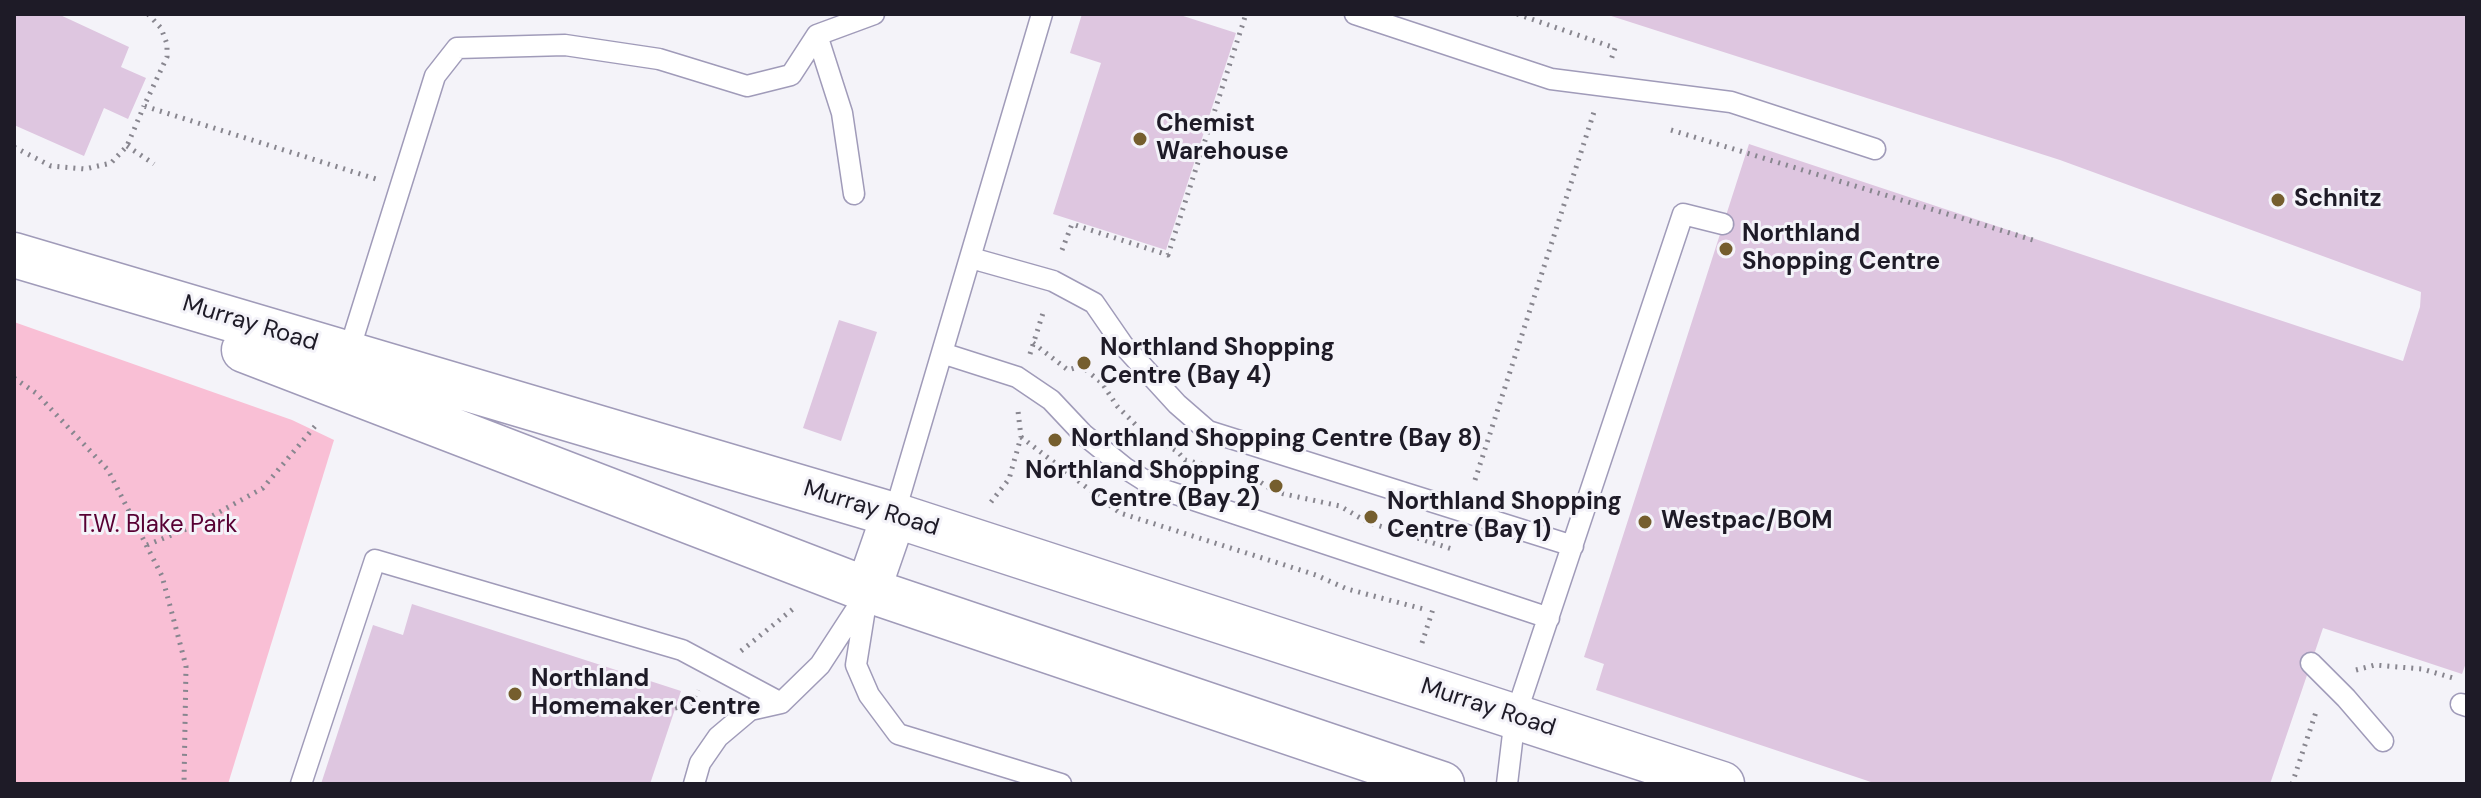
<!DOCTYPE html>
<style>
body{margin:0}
#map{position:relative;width:2481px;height:798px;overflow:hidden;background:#f4f3f9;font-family:"DM Sans",sans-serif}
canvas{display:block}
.frame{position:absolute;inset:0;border:16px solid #1e1b27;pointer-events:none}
</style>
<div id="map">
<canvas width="2481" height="798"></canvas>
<div class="frame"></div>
</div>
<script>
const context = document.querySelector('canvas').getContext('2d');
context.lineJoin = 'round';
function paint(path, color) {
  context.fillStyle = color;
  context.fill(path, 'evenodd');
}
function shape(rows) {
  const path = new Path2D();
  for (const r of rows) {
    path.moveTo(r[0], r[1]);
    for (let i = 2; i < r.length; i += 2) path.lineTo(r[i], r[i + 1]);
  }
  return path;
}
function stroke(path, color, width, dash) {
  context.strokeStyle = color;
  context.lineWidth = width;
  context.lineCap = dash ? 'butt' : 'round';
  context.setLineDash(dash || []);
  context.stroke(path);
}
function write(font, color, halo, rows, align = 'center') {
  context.font = font + ' "DM Sans",sans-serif';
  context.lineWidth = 6;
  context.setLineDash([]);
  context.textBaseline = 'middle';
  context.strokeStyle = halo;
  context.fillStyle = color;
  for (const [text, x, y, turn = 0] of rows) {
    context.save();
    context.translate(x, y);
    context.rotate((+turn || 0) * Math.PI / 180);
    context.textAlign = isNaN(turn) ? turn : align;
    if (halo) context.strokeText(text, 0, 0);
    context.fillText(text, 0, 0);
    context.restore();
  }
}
const green = shape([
 [14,322,292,420,334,440,228,784,14,784]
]);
const building = shape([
 [14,14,58,14,129,47,121,67,146,78,128,119,104,108,84,156,14,125],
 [1082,14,1177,14,1236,33,1166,250,1053,214,1101,63,1070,53],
 [1605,14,2467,14,2467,660,2462,674,2323,628,2270,784,1877,784,1596,690,1604,664,1584,657,1749,144,2403,361,2420,307,2421,292,2060,160],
 [839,320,877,332,841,441,803,428],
 [412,604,681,691,650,784,321,784,373,625,403,635]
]);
const path = shape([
 [148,14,161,28,167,44,167,57,144,106,376,179],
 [1517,14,1615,48,1611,60],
 [1671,130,2033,240],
 [127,146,154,164],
 [14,147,51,166,85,169,111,163,127,146,144,106],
 [1062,250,1072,224,1168,255,1246,14],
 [1033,343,1068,370,1081,366,1102,383,1117,406,1146,435,1177,451,1185,460,1253,477,1275,492,1340,506,1367,522,1452,549],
 [1030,354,1043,313],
 [14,378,36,393,108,470,162,576,186,666,184,784],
 [1021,437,1120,513,1316,575,1347,589,1427,610],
 [1475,480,1594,112],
 [991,502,1009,479,1021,437,1018,411],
 [147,545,194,526,263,488,316,425],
 [1422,643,1433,609],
 [741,651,793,609],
 [2356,670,2375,665,2422,669,2453,678],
 [675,708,691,704,698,690],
 [2292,784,2317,709]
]);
const service = shape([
 [1355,14,1551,79,1731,102,1875,149],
 [817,35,842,113,854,194],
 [971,258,1053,281,1094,303,1123,345,1177,404,1208,431,1573,546],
 [942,353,1017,377,1051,400,1083,434,1125,468,1155,487,1549,618],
 [348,354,435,76,457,48,565,45,659,59,747,86,791,75,817,35,874,14],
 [894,515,1042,14],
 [868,590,856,665,869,695,898,734,1061,784],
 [2311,663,2346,698,2383,741],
 [2461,704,2467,706],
 [301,784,375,560,682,650,781,703],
 [694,784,700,763,718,737,750,710,781,703,820,665,863,599],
 [1507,784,1515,717,1683,214,1723,224]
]);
const primary = shape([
 [14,255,894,515,1722,784],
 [244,350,868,590,1442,784],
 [868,590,894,515]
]);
const markers = [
 [1140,139,8,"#755e2e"],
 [2278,200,8,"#755e2e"],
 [1726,249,8,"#755e2e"],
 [1084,363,8,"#755e2e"],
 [1055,440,8,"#755e2e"],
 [1276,486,8,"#755e2e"],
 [1371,517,8,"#755e2e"],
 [1645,522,8,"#755e2e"],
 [515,694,8,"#755e2e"]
];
const poiNames = [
 ["Chemist",1156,125],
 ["Warehouse",1156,153],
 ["Schnitz",2294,200],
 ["Northland",1742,235],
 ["Shopping Centre",1742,263],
 ["Northland Shopping",1100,349],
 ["Centre (Bay 4)",1100,377],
 ["Northland Shopping Centre (Bay 8)",1071,440],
 ["Northland Shopping",1260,472,"right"],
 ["Centre (Bay 2)",1260,500,"right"],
 ["Northland Shopping",1387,503],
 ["Centre (Bay 1)",1387,531],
 ["Westpac/BOM",1661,522],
 ["Northland",531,680],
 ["Homemaker Centre",531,708]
];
const streetNames = [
 ["Murray Road",250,324,17],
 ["Murray Road",871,509,17],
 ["Murray Road",1488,708,18]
];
const parkNames = [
 ["T.W. Blake Park",158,526]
];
paint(green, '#f9bfd5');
paint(building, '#dec6e0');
stroke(service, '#a09bb9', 23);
stroke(primary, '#a09bb9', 47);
stroke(path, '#88868f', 5, [2, 6]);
stroke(service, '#fff', 20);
stroke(primary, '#fff', 44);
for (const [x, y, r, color] of markers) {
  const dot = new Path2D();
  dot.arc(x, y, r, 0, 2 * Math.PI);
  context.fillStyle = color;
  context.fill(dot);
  stroke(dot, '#f4f3f9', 3);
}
write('bold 24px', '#1e1b27', '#f4f3f9', poiNames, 'left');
write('24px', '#1e1b27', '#f4f3f9', streetNames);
write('24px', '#580033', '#f4f3f9', parkNames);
</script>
